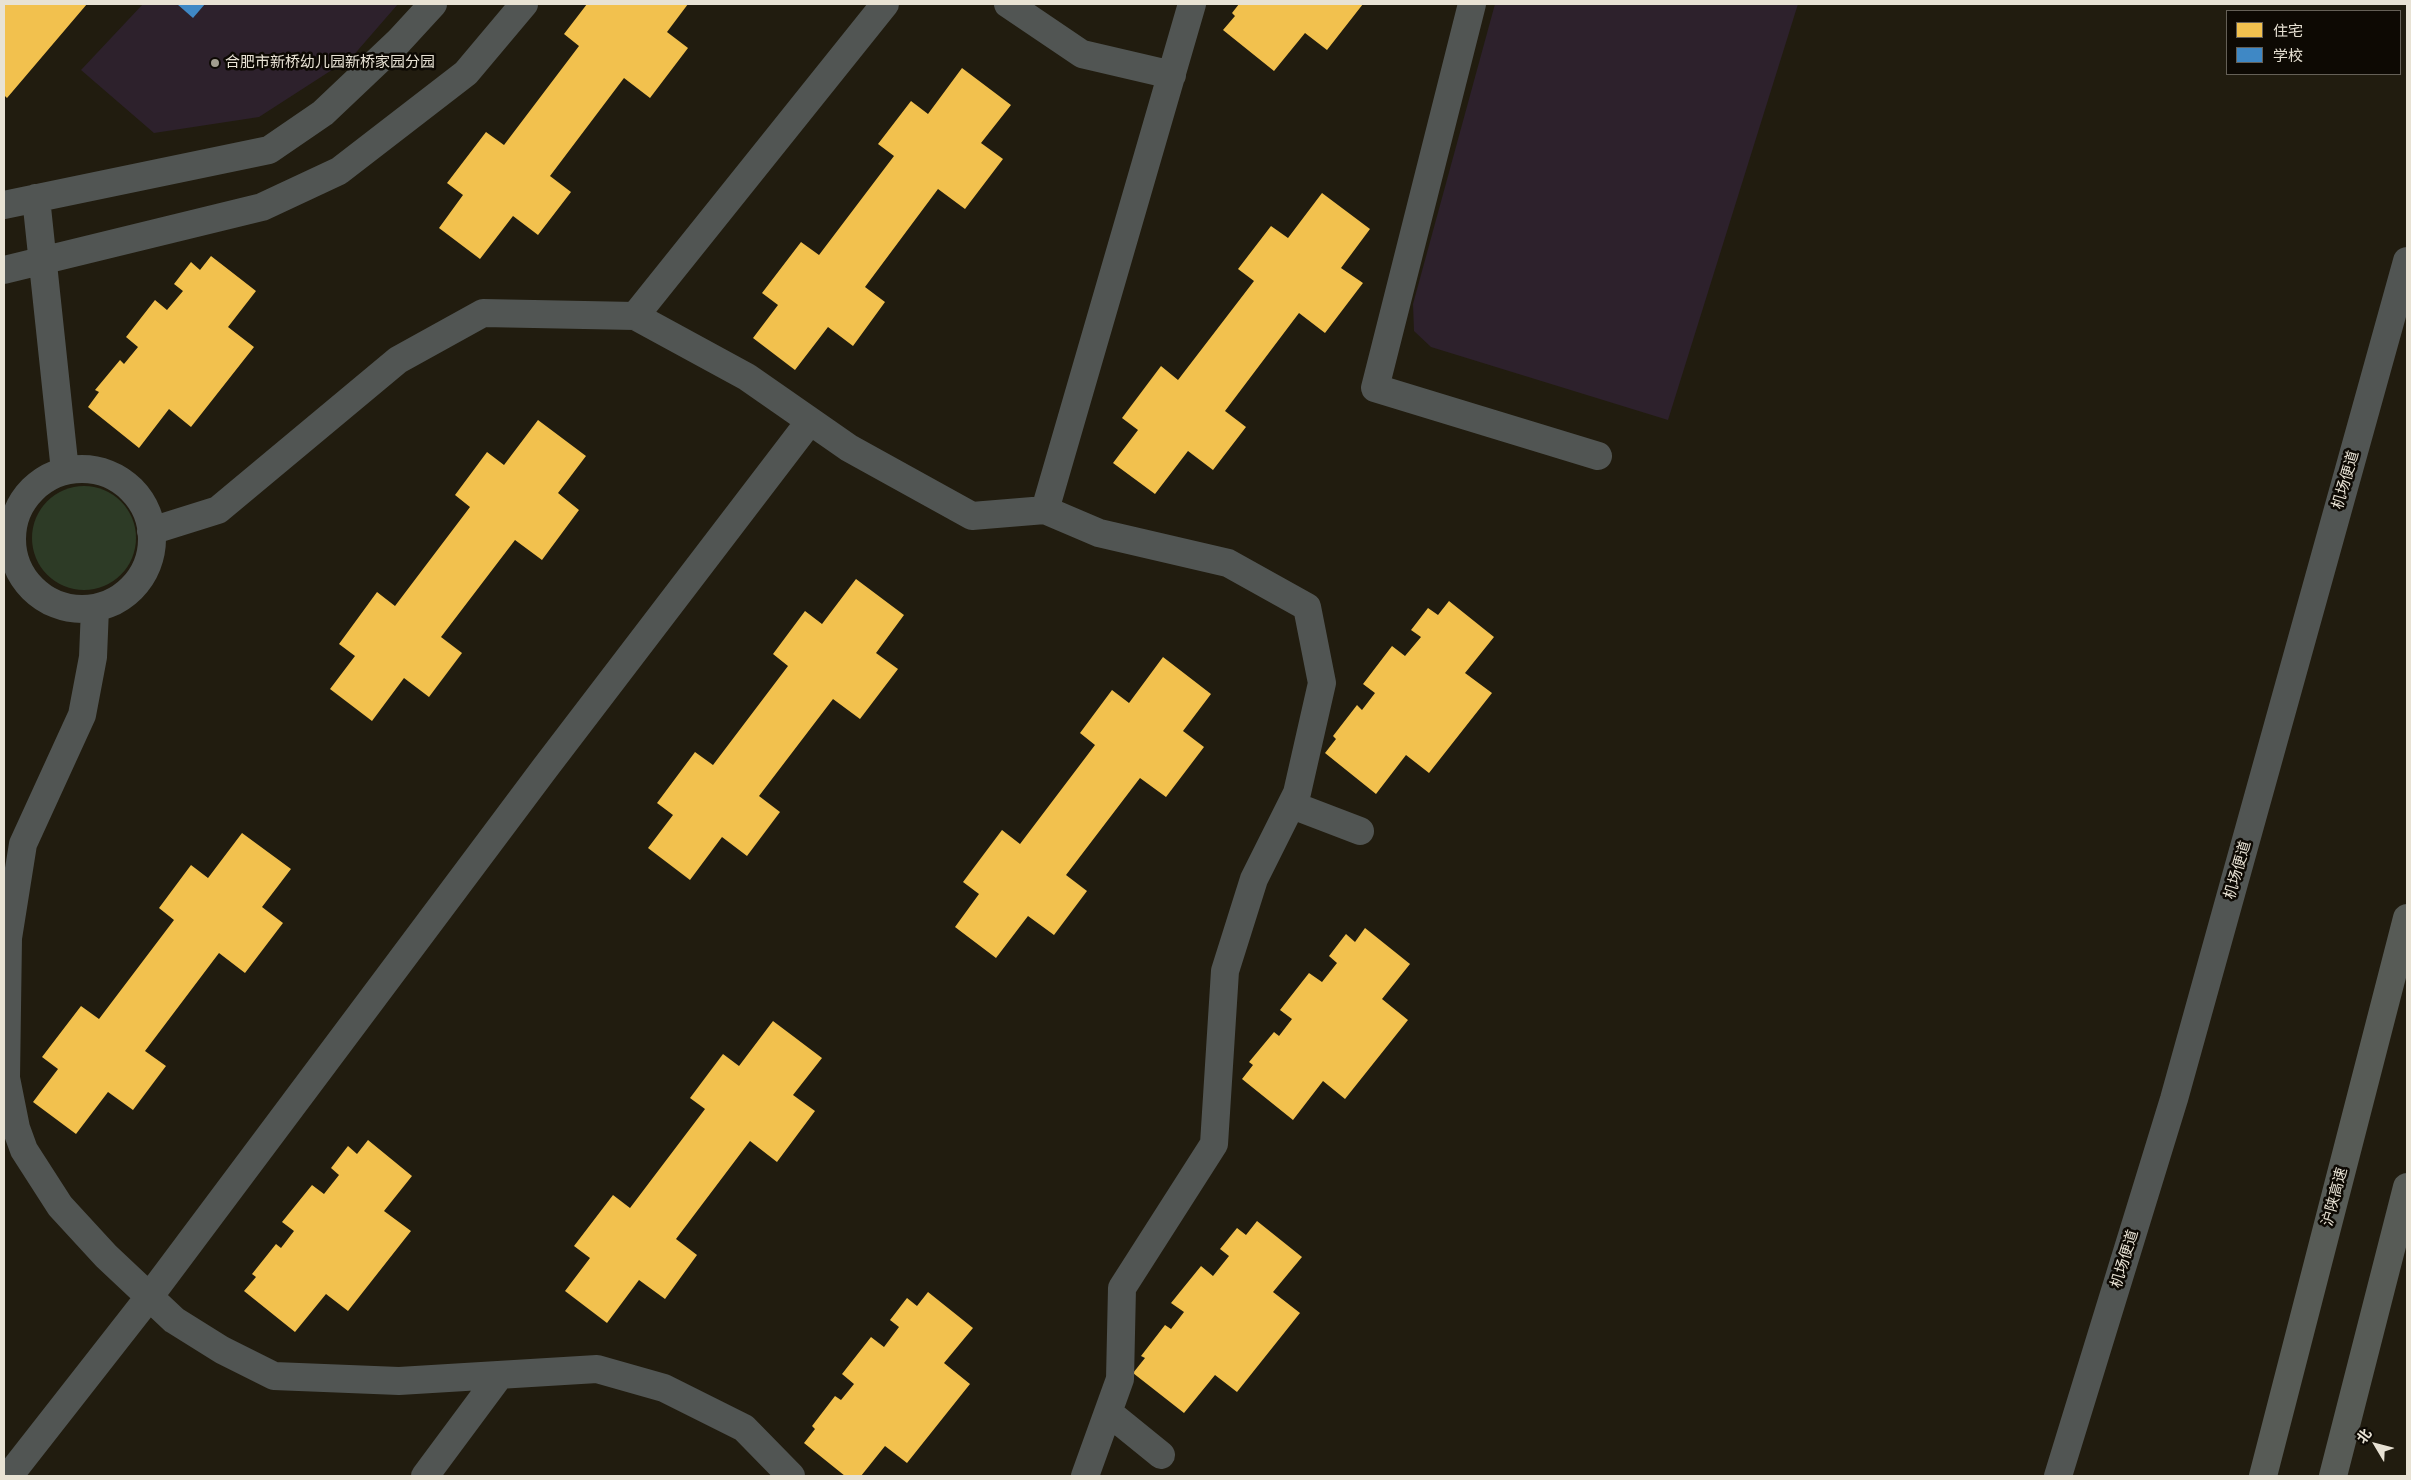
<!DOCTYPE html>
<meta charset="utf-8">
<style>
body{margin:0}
#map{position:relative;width:2411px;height:1480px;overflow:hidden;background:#211c0f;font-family:"PT Sans","Noto Sans SC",sans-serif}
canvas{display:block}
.frame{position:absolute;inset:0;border:5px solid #e8e2d4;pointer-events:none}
.legend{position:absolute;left:2226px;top:10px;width:175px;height:65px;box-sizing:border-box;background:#0d0903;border:1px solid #656057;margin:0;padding:6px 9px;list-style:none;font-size:15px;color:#e8e2d4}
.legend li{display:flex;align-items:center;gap:10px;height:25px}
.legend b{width:25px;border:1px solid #656057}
.north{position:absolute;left:2351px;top:1420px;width:50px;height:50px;-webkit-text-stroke:4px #0d0903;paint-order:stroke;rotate:307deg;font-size:14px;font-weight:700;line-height:20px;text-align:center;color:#e8e2d4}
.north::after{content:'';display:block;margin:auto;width:18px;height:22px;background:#e8e2d4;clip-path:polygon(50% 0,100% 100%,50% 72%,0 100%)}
</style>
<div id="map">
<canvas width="2411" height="1480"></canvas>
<div class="frame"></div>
<ul class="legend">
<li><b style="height:14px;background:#f2c14e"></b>住宅</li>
<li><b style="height:14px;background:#3f88c5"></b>学校</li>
</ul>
<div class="north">北</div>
</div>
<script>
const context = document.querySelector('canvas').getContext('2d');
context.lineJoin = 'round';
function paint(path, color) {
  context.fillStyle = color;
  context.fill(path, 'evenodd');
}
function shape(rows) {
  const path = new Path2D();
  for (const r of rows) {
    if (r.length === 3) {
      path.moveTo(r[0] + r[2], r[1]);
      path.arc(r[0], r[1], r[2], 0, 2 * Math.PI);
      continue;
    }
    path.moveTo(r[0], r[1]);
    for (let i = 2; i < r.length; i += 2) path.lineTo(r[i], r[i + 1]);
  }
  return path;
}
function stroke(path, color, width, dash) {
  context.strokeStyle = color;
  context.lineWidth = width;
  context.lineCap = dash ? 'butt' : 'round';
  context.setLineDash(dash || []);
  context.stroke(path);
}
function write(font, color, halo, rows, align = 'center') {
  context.font = font + ' "PT Sans","Noto Sans SC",sans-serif';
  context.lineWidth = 5;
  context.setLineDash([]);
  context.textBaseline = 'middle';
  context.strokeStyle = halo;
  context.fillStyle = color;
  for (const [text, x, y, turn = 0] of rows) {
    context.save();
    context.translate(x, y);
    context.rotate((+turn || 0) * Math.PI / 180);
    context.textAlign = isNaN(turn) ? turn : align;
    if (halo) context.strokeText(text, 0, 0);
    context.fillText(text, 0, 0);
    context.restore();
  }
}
const education = shape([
 [143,4,398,4,352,57,259,117,154,133,81,70],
 [1495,4,1798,4,1668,420,1431,347,1414,331,1413,304]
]);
const green = shape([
 [84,538,52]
]);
const homes = shape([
 [6,4,87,4,7,98,4,95,4,6],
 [587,4,688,4,667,32,688,48,650,98,624,78,550,176,571,192,538,235,513,216,480,259,439,228,463,195,447,183,486,132,504,145,579,46,564,34],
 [1239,4,1363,4,1327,50,1305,33,1274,71,1223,30,1235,16,1232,13],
 [962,68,1011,105,981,143,1003,159,965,209,938,189,865,287,885,302,853,346,828,327,795,370,753,338,778,305,762,293,801,242,819,255,894,156,878,144,911,101,928,114],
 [1322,193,1370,229,1341,268,1363,283,1325,333,1299,313,1225,411,1246,427,1213,470,1188,451,1155,494,1113,463,1138,430,1122,418,1161,366,1178,380,1254,281,1238,269,1271,226,1288,238],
 [211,256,256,291,228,327,254,347,191,427,169,409,139,448,88,407,99,392,95,390,120,360,124,364,138,347,126,337,155,300,167,310,183,291,174,284,191,262,200,270],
 [538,420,586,456,558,493,579,510,542,560,515,540,441,637,462,653,429,697,404,678,372,721,330,689,355,656,339,644,377,592,395,606,470,507,455,495,487,452,504,465],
 [856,579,904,615,876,653,898,669,860,719,833,699,759,796,780,812,747,856,722,837,690,880,648,848,673,815,657,803,695,752,713,765,788,666,773,654,805,611,822,624],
 [1449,601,1494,637,1465,673,1492,693,1429,773,1406,755,1376,794,1325,753,1336,739,1333,736,1357,705,1362,710,1375,693,1363,684,1392,646,1405,656,1421,637,1411,630,1428,608,1438,615],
 [1163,657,1211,694,1183,731,1204,747,1166,797,1140,778,1066,875,1087,891,1054,935,1028,916,996,958,955,927,979,894,963,882,1002,830,1020,844,1095,745,1080,733,1112,690,1129,703],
 [242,833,291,869,262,907,283,923,245,973,219,953,145,1051,166,1066,133,1110,108,1092,76,1134,33,1102,58,1069,42,1057,81,1006,99,1019,174,920,159,908,191,865,208,878],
 [1365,928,1410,964,1382,999,1408,1020,1345,1099,1323,1081,1293,1120,1242,1079,1253,1065,1249,1062,1274,1032,1279,1036,1292,1019,1280,1010,1309,973,1322,982,1337,963,1329,956,1346,934,1355,942],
 [773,1021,822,1058,793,1095,815,1111,777,1162,750,1141,676,1239,697,1255,665,1299,639,1280,607,1323,565,1291,590,1258,574,1246,613,1195,630,1208,705,1109,690,1098,723,1054,739,1066],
 [368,1140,412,1176,384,1211,411,1231,348,1311,326,1294,295,1332,244,1291,256,1277,252,1274,276,1244,281,1248,294,1231,282,1222,312,1185,324,1194,339,1175,331,1168,348,1146,357,1154],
 [1257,1221,1302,1257,1273,1292,1300,1313,1237,1392,1215,1375,1184,1413,1133,1373,1145,1358,1141,1356,1165,1325,1171,1329,1184,1312,1171,1303,1201,1266,1213,1276,1229,1256,1220,1249,1237,1228,1246,1235],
 [928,1292,973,1328,944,1363,970,1384,907,1463,885,1446,861,1476,845,1476,804,1443,815,1429,812,1426,835,1396,841,1400,854,1384,842,1374,871,1337,884,1347,899,1327,890,1320,907,1298,917,1306]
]);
const schools = shape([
 [177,4,205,4,193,18]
]);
const minor = shape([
 [1008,4,1082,54,1172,75],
 [1472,4,1375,388,1598,456],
 [36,198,65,471],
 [4,205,269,150,323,113,399,41,433,4],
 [4,270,262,207,339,171,466,73,524,4],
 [635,316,885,4],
 [82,539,70],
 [151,531,218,510,398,360,483,313,635,316,747,377,849,448,972,516,1045,510],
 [95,608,93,657,82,715,23,844,8,938,6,1078,16,1128,24,1150,60,1206,106,1256,174,1320,222,1350,274,1376,399,1381,597,1369,664,1388,744,1428,791,1476],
 [1292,805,1360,831],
 [1108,1412,1161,1455],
 [9,1476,149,1297,545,768,810,421],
 [425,1476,500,1375],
 [1085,1476,1120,1379,1122,1288,1214,1144,1225,971,1254,879,1297,793,1322,683,1307,607,1228,563,1099,533,1045,510,1192,4],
 [2058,1476,2174,1099,2407,261]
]);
const highway = shape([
 [2263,1476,2407,918],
 [2333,1476,2407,1187]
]);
const markers = [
 [215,63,5,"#a29d8f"]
];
const poiNames = [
 ["合肥市新桥幼儿园新桥家园分园",225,63]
];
const streetNames = [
 ["机场便道",2346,480,-74],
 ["机场便道",2238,870,-74],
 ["沪陕高速",2335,1197,-75],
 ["机场便道",2125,1259,-73]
];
paint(education, '#2d212c');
paint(green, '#2d3b26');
paint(homes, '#f2c14e');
paint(schools, '#3f88c5');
stroke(minor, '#515553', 28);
stroke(highway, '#575b56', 28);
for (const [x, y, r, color] of markers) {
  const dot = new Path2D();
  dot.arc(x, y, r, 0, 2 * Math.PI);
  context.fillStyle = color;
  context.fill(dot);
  stroke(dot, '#0d0903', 2);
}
write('15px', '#e8e2d4', '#0d0903', poiNames, 'left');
write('15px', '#e8e2d4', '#0d0903', streetNames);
</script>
